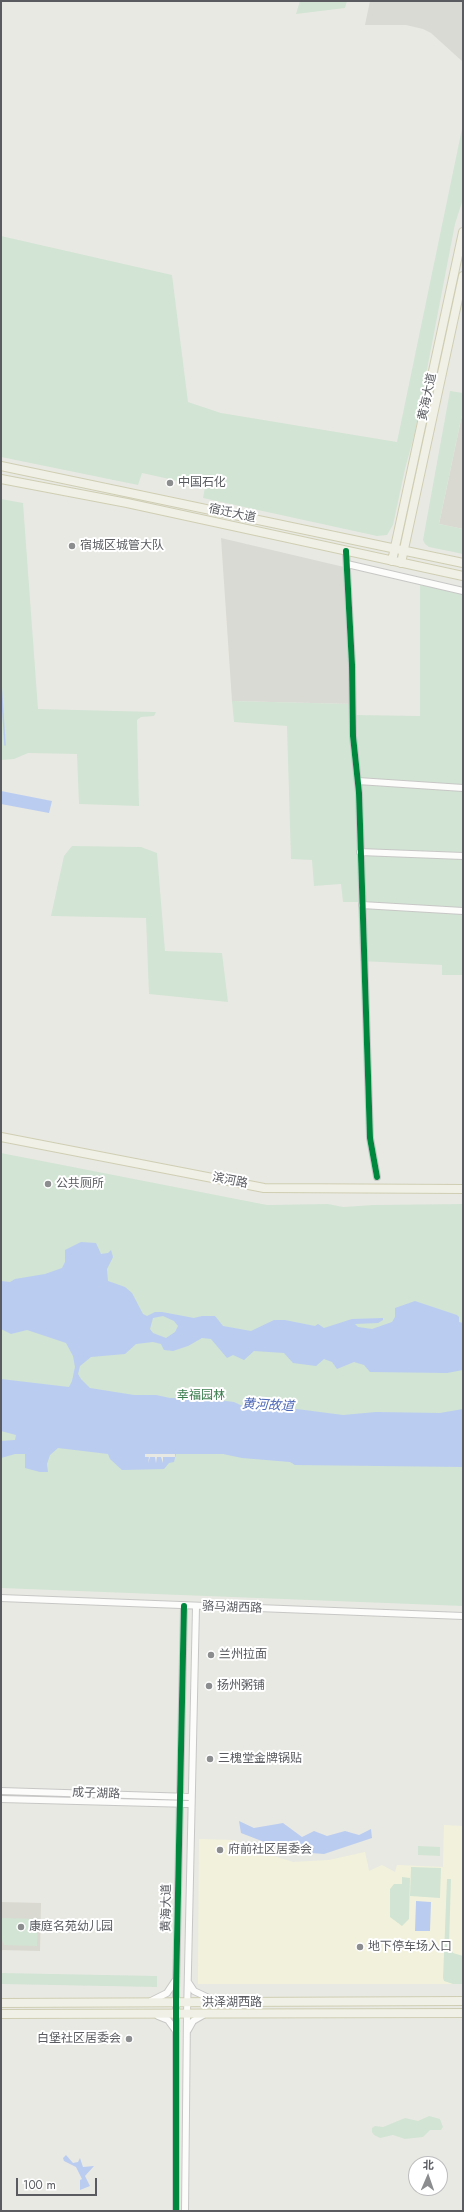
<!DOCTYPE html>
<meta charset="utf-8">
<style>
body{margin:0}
#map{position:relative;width:464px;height:2212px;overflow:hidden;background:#e9e9e3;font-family:Jost,"Noto Sans SC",sans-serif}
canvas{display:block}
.frame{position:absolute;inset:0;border:2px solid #595b60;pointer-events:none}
.north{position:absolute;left:408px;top:2156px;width:40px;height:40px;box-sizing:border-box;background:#fff;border:1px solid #bdbdbf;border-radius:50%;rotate:2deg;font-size:11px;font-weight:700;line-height:16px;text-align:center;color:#595b60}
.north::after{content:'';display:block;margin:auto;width:14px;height:18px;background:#8b8d8e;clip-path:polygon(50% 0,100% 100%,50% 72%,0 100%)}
.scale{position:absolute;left:16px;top:2178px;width:81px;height:18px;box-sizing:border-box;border:2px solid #595b60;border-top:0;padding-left:5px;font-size:12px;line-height:14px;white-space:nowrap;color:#595b60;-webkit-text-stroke:3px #fff;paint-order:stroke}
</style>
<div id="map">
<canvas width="464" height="2212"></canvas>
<div class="frame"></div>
<div class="north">北</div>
<div class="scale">100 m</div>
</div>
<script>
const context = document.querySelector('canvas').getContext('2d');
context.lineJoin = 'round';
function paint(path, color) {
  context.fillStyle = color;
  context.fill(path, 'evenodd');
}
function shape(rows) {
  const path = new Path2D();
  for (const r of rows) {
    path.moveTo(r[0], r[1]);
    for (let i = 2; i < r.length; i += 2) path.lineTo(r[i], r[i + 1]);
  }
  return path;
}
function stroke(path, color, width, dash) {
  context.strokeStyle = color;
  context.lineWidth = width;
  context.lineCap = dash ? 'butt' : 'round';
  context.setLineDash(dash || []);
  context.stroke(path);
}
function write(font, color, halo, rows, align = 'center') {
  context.font = font + ' Jost,"Noto Sans SC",sans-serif';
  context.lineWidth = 4;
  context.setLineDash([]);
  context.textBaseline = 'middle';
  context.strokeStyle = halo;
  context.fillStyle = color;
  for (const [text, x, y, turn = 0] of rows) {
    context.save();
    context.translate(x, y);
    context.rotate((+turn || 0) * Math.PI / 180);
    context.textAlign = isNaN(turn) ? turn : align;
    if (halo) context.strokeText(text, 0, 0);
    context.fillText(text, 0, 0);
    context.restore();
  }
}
const commercial = shape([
 [444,1825,463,1826,463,1984,198,1984,199,1839,235,1840,261,1852,293,1862,329,1860,365,1852,369,1871,382,1865,395,1872,397,1865,443,1867]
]);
const industrial = shape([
 [370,1,461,1,463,3,463,62,431,33,423,29,406,25,365,25],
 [221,538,344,567,350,704,232,701]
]);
const education = shape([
 [463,410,463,529,439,524],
 [1,1902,41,1903,40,1951,1,1950]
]);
const green = shape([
 [300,1,347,1,345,8,296,14],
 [463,124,463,199,455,224,415,432,405,469,393,525,387,535,377,536,203,498,205,487,142,473,138,485,1,457,1,236,172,275,188,402,221,413,397,442],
 [450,391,463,393,463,410,439,524,463,529,463,554,429,547,425,544,423,540],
 [1,499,23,503,38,709,156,712,154,716,141,717,137,720,139,806,79,804,77,754,28,753,14,759,1,760],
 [420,585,463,593,463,975,442,975,442,965,360,961,358,902,343,902,341,884,314,886,312,860,291,859,287,726,234,722,232,701,350,704,356,715,420,716],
 [72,846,141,847,157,853,165,951,222,953,228,1002,149,994,146,918,51,916,64,856],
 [1,1153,267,1205,328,1204,343,1207,373,1205,463,1204,463,1606,1,1588],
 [418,1846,440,1847,440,1856,418,1855],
 [411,1867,441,1868,440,1898,410,1896],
 [402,1877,410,1878,409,1919,402,1926,390,1917,390,1889,394,1884,402,1884],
 [447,1879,451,1879,449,1945,453,1953,463,1956,463,1984,453,1984,444,1981,443,1978],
 [1,1918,38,1919,37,1946,4,1945,1,1937],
 [1,1973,157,1976,157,1987,1,1984],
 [429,2116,440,2119,443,2127,441,2130,430,2130,423,2137,405,2139,393,2135,380,2138,374,2135,372,2132,372,2128,375,2126,383,2127,405,2118,418,2121]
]);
const water = shape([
 [1,791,52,801,49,813,1,804],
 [81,1242,96,1243,101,1254,108,1253,111,1250,113,1257,107,1269,108,1281,125,1287,132,1293,143,1314,147,1316,155,1312,162,1312,194,1318,202,1316,215,1316,223,1326,251,1331,274,1320,285,1320,315,1326,318,1324,324,1328,352,1319,383,1318,383,1320,378,1323,355,1324,358,1327,372,1329,392,1322,395,1317,395,1308,415,1301,457,1315,459,1317,459,1322,463,1323,463,1370,447,1373,370,1372,364,1365,354,1362,337,1369,332,1362,324,1359,316,1366,293,1363,284,1353,254,1351,244,1360,233,1355,227,1358,211,1339,202,1338,188,1346,173,1351,164,1350,161,1344,153,1342,136,1344,125,1354,91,1357,80,1366,78,1374,81,1379,90,1388,134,1395,156,1395,170,1398,209,1399,234,1402,247,1408,263,1407,279,1403,289,1408,343,1415,376,1412,440,1413,463,1409,463,1467,295,1465,290,1462,242,1458,223,1454,176,1454,174,1462,169,1463,164,1469,122,1470,110,1459,108,1454,58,1448,50,1455,47,1464,48,1472,40,1472,25,1468,25,1454,15,1454,1,1458,1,1441,15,1440,16,1435,1,1431,1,1379,69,1387,72,1381,75,1367,73,1356,66,1343,27,1330,11,1334,1,1329,1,1281,10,1282,15,1279,45,1274,62,1268,65,1262,65,1250],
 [163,1316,174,1321,178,1326,175,1332,166,1338,153,1333,150,1329,153,1318],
 [239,1821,254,1828,283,1823,302,1837,314,1831,327,1836,345,1831,359,1835,371,1829,372,1838,324,1854,298,1852,285,1850,241,1833],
 [416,1901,431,1902,430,1931,415,1931],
 [66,2155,73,2163,78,2162,80,2158,83,2167,94,2166,85,2176,90,2186,80,2190,80,2180,82,2179,76,2167,64,2161,63,2158]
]);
const pier = shape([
 [145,1454,175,1454,175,1457,163,1457,163,1463,161,1457,157,1457,156,1463,155,1457,150,1457,148,1463,149,1457,145,1457]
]);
const stream = shape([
 [1,683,5,745]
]);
const minor = shape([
 [346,551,352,665,353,736,359,793,370,1138,377,1177],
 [347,564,463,591],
 [358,781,463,788],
 [360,852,463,856],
 [362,905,463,911],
 [1,1598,463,1616],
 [1,1791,191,1797],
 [1,1799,191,1804],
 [188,1982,194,1991,213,2000],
 [151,2001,167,1993,175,1981],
 [158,2016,168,2020,176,2031],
 [188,2030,193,2021,205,2014],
 [176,2211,176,1989,184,1606],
 [185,2211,187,2014,196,1607]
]);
const major = shape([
 [1,466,463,563],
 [1,479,127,503,463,576],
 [392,561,463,232],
 [401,563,463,276],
 [1,1137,264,1188,463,1189],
 [1,2003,463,2001],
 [1,2014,463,2013]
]);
const cycleway = shape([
 [346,551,352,665,353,736,359,793,370,1138,377,1177],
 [176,2211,176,1989,184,1606]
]);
const markers = [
 [170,483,4,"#8b8d8e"],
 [72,546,4,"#8b8d8e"],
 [48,1184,4,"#8b8d8e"],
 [211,1655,4,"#8b8d8e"],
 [209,1686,4,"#8b8d8e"],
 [210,1759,4,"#8b8d8e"],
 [220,1850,4,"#8b8d8e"],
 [21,1927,4,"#8b8d8e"],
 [360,1947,4,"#8b8d8e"],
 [129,2039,4,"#8b8d8e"]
];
const streetNames = [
 ["黄海大道",428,397,-78],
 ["宿迁大道",232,514,12],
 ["滨河路",230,1181,11],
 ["骆马湖西路",232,1608,2],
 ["成子湖路",96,1794,2],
 ["黄海大道",167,1908,-89],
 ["洪泽湖西路",232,2003]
];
const poiNames = [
 ["中国石化",178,483],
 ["宿城区城管大队",80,546],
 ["公共厕所",56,1184],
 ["兰州拉面",219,1655],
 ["扬州粥铺",217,1686],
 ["三槐堂金牌锅贴",218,1759],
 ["府前社区居委会",228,1850],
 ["康庭名苑幼儿园",29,1927],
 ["地下停车场入口",368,1947],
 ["白堡社区居委会",121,2039,"right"]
];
const parkNames = [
 ["幸福园林",201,1396]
];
const waterNames = [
 ["黄河故道",268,1406,3]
];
paint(commercial, '#f2f2dc');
paint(industrial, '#dadad4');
paint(education, '#d9d9d1');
paint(green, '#d2e4d4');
paint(water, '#baccf0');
paint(pier, '#e9e9e3');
stroke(stream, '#baccf0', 1.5);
stroke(minor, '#c7c7c6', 8);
stroke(major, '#cfceb3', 10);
stroke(minor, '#fcfcfb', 6);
stroke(major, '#f0f0e6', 8);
stroke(cycleway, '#00873e', 6);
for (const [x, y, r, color] of markers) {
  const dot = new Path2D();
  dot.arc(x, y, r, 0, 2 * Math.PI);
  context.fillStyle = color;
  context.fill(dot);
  stroke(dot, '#fff', 1.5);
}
write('12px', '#595b60', '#fff', streetNames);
write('12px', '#595b60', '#fff', poiNames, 'left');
write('12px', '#3c7d4e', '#fff', parkNames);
write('italic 13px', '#4c67b5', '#fff', waterNames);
</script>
